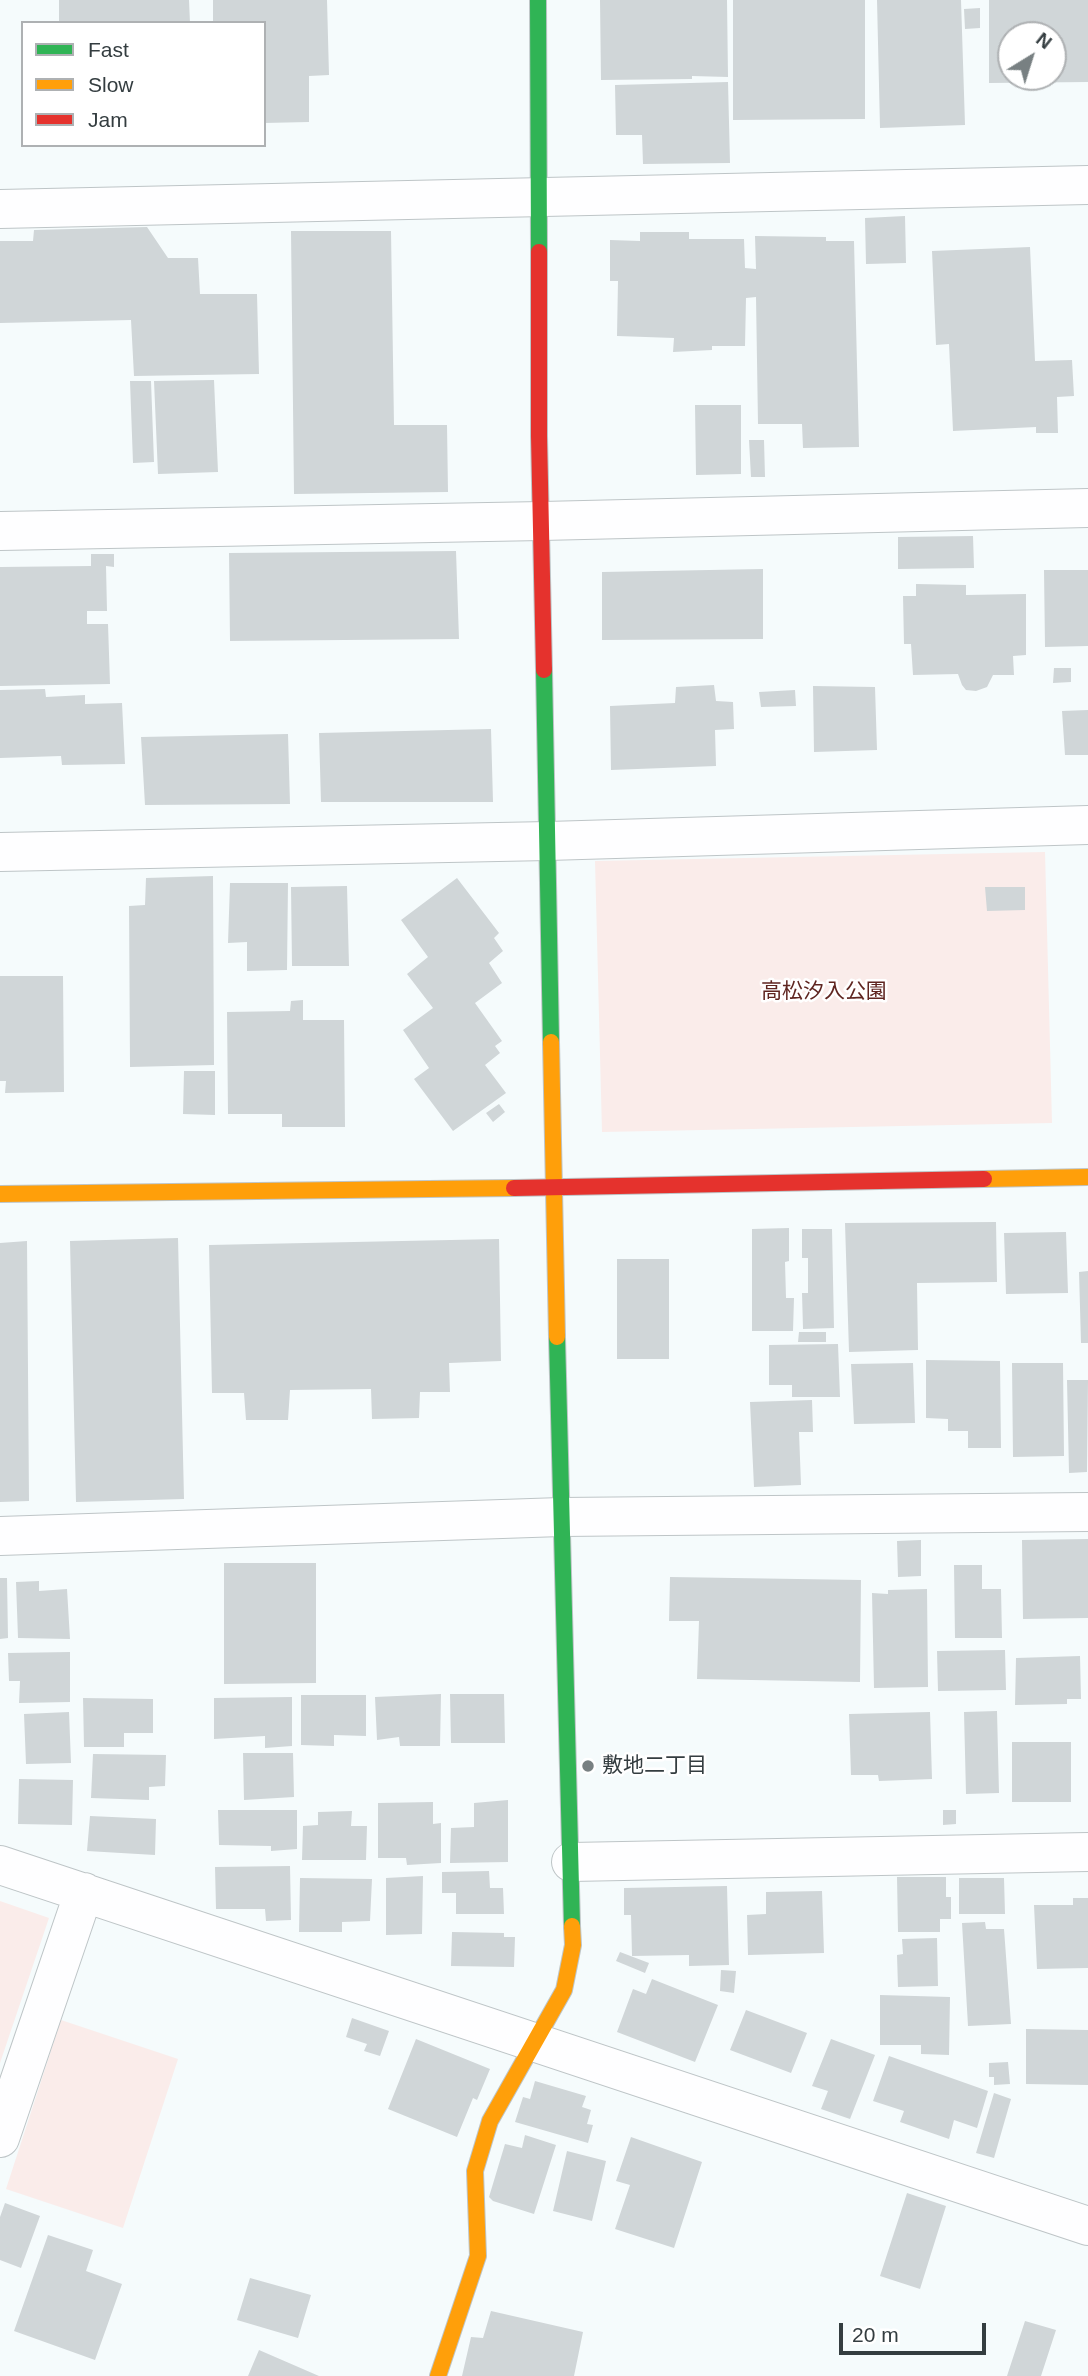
<!DOCTYPE html>
<meta charset="utf-8">
<style>
body{margin:0}
#map{position:relative;width:1088px;height:2376px;overflow:hidden;background:#f5fbfc;font-family:Helvetica,sans-serif}
canvas{display:block}
.legend{position:absolute;left:21px;top:21px;width:245px;height:126px;box-sizing:border-box;background:#fff;border:2px solid #aeb1b3;margin:0;padding:9px 12px;list-style:none;font-size:21px;color:#343d40}
.legend li{display:flex;align-items:center;gap:14px;height:35px}
.legend b{width:35px;border:2px solid #aeb1b3}
.north{position:absolute;left:997px;top:21px;width:70px;height:70px;box-sizing:border-box;background:#fff;border:2px solid #aeb1b3;border-radius:50%;rotate:38deg;font-size:19px;font-weight:700;line-height:28px;text-align:center;color:#343d40}
.north::after{content:'';display:block;margin:auto;width:24px;height:32px;background:#788082;clip-path:polygon(50% 0,100% 100%,50% 72%,0 100%)}
.scale{position:absolute;left:839px;top:2323px;width:147px;height:32px;box-sizing:border-box;border:4px solid #343d40;border-top:0;padding-left:9px;font-size:21px;line-height:24px;white-space:nowrap;color:#343d40;-webkit-text-stroke:5px #fff;paint-order:stroke}
</style>
<div id="map">
<canvas width="1088" height="2376"></canvas>
<ul class="legend">
<li><b style="height:9px;background:#30b455"></b>Fast</li>
<li><b style="height:9px;background:#ff9f0a"></b>Slow</li>
<li><b style="height:9px;background:#e5322d"></b>Jam</li>
</ul>
<div class="north">N</div>
<div class="scale">20 m</div>
</div>
<script>
const context = document.querySelector('canvas').getContext('2d');
context.lineJoin = 'round';
function paint(path, color) {
  context.fillStyle = color;
  context.fill(path, 'evenodd');
}
function shape(rows) {
  const path = new Path2D();
  for (const r of rows) {
    path.moveTo(r[0], r[1]);
    for (let i = 2; i < r.length; i += 2) path.lineTo(r[i], r[i + 1]);
  }
  return path;
}
function stroke(path, color, width, dash) {
  context.strokeStyle = color;
  context.lineWidth = width;
  context.lineCap = dash ? 'butt' : 'round';
  context.setLineDash(dash || []);
  context.stroke(path);
}
function write(font, color, halo, rows, align = 'center') {
  context.font = font + ' Helvetica,"Noto Sans JP",sans-serif';
  context.lineWidth = 5;
  context.setLineDash([]);
  context.textBaseline = 'middle';
  context.strokeStyle = halo;
  context.fillStyle = color;
  for (const [text, x, y, turn = 0] of rows) {
    context.save();
    context.translate(x, y);
    context.rotate((+turn || 0) * Math.PI / 180);
    context.textAlign = isNaN(turn) ? turn : align;
    if (halo) context.strokeText(text, 0, 0);
    context.fillText(text, 0, 0);
    context.restore();
  }
}
const green = shape([
 [1045,852,1052,1123,602,1132,595,861],
 [0,1901,49,1918,0,2063],
 [61,2020,178,2059,123,2228,6,2189]
]);
const building = shape([
 [59,0,189,0,190,23,59,23],
 [213,0,327,0,329,75,309,76,309,122,264,123,264,23,213,23],
 [600,0,727,0,728,77,692,76,692,79,601,80],
 [733,0,865,0,865,119,733,120],
 [877,0,961,0,965,125,880,128],
 [989,0,1088,0,1088,82,989,83],
 [1011,35,1053,35,1053,77,1011,77],
 [980,8,980,28,965,29,964,9],
 [728,82,730,163,643,164,642,135,616,135,615,85],
 [905,216,906,263,866,264,865,218],
 [147,227,168,258,198,258,200,294,257,294,259,374,134,376,131,320,0,323,0,241,33,241,34,230],
 [291,231,391,231,394,425,447,425,448,492,294,494],
 [640,232,689,232,689,239,744,239,745,268,756,269,755,236,826,237,826,241,854,241,859,447,803,448,802,424,758,424,756,297,746,298,745,346,712,346,712,350,673,352,674,338,617,336,618,281,610,281,610,240,640,241],
 [1030,247,1035,361,1072,360,1074,396,1057,397,1058,433,1036,433,1036,427,953,431,949,344,936,345,932,251],
 [214,380,218,472,158,474,154,381],
 [130,381,151,381,154,462,133,463],
 [695,405,741,405,741,474,696,475],
 [749,440,764,440,765,477,751,477],
 [973,536,974,568,898,569,898,537],
 [456,551,459,639,230,641,229,553],
 [91,554,114,554,114,567,106,566,107,611,87,611,87,624,108,624,110,684,0,686,0,567,91,566],
 [763,569,763,639,602,640,602,572],
 [1044,570,1088,570,1088,646,1045,647],
 [916,584,966,585,966,595,1026,594,1026,655,1013,656,1014,675,993,675,987,687,976,691,966,690,962,685,958,674,913,675,911,644,904,644,903,596,916,596],
 [1054,668,1071,668,1071,682,1053,683],
 [714,685,716,701,733,702,734,729,715,730,716,766,611,770,610,706,675,703,676,687],
 [813,686,875,687,877,750,814,752],
 [45,689,46,697,85,695,85,704,122,703,125,764,62,765,61,756,0,758,0,690],
 [795,690,796,706,761,707,759,692],
 [1088,710,1088,755,1065,755,1062,711],
 [491,729,493,802,321,802,319,733],
 [288,734,290,804,145,805,141,737],
 [213,876,214,1065,130,1067,129,906,145,905,146,878],
 [457,878,499,933,494,938,503,951,489,963,502,983,475,1003,502,1041,495,1046,500,1053,485,1065,506,1093,453,1131,414,1079,429,1068,403,1030,433,1008,407,974,428,957,401,920],
 [230,883,288,883,287,970,247,971,247,942,228,943],
 [347,886,349,966,292,966,291,887],
 [985,887,1025,887,1025,910,987,911],
 [0,976,63,976,64,1092,5,1093,6,1081,0,1081],
 [303,1000,303,1020,344,1020,345,1127,282,1127,282,1114,228,1114,227,1012,290,1011,291,1001],
 [184,1071,215,1071,215,1115,183,1114],
 [499,1104,505,1112,493,1122,486,1113],
 [996,1222,997,1282,917,1283,918,1350,849,1352,845,1223],
 [789,1228,789,1261,785,1262,786,1298,794,1298,793,1331,752,1331,752,1229],
 [802,1229,832,1229,834,1328,803,1329,802,1293,808,1293,808,1258,802,1258],
 [1066,1232,1068,1293,1006,1294,1004,1233],
 [178,1238,184,1499,76,1502,70,1241],
 [499,1239,501,1361,449,1363,450,1392,420,1392,419,1418,372,1419,371,1389,290,1390,288,1420,246,1420,244,1393,212,1393,209,1245],
 [27,1241,29,1501,0,1502,0,1243],
 [617,1259,669,1259,669,1359,617,1359],
 [1088,1271,1088,1343,1081,1343,1079,1272],
 [799,1332,826,1332,826,1342,798,1342],
 [838,1344,840,1397,792,1397,792,1385,769,1385,769,1345],
 [926,1360,1000,1361,1001,1448,968,1448,968,1431,948,1431,948,1419,926,1418],
 [913,1363,915,1423,854,1424,851,1364],
 [1012,1363,1063,1363,1064,1456,1013,1457],
 [1067,1380,1088,1380,1087,1472,1069,1473],
 [812,1400,813,1432,799,1432,801,1485,754,1487,750,1402],
 [1088,1539,1088,1618,1023,1619,1022,1540],
 [921,1540,921,1576,898,1577,897,1541],
 [224,1563,316,1563,316,1683,224,1684],
 [954,1565,982,1565,982,1589,1001,1589,1002,1638,955,1638],
 [670,1577,861,1580,860,1682,697,1679,699,1621,669,1621],
 [0,1578,7,1578,8,1638,0,1639],
 [39,1581,39,1591,67,1589,70,1639,18,1638,16,1582],
 [927,1589,928,1687,874,1688,872,1593,888,1594,888,1590],
 [1005,1650,1006,1690,938,1691,937,1651],
 [70,1652,70,1702,19,1703,20,1681,9,1681,8,1653],
 [1080,1656,1081,1699,1067,1699,1067,1704,1015,1705,1016,1658],
 [441,1694,440,1746,400,1746,399,1737,377,1740,375,1697],
 [450,1694,504,1694,505,1743,451,1743],
 [301,1695,366,1695,366,1736,334,1735,334,1746,301,1745],
 [292,1697,292,1746,265,1748,265,1736,214,1739,214,1698],
 [83,1698,153,1699,153,1733,124,1733,124,1747,84,1747],
 [997,1711,999,1793,966,1794,964,1712],
 [69,1712,71,1763,26,1764,24,1714],
 [930,1712,932,1779,879,1781,878,1775,851,1775,849,1714],
 [1012,1742,1071,1742,1071,1802,1012,1802],
 [243,1753,293,1753,294,1797,244,1800],
 [93,1754,166,1755,165,1786,149,1787,149,1800,91,1798],
 [19,1779,73,1780,72,1825,18,1824],
 [508,1800,508,1862,450,1863,451,1828,474,1827,474,1803],
 [433,1802,433,1824,441,1823,441,1863,407,1865,406,1858,378,1858,378,1803],
 [218,1810,297,1810,297,1849,271,1851,271,1846,219,1845],
 [943,1810,956,1810,956,1824,943,1825],
 [352,1811,351,1826,367,1826,366,1860,302,1860,303,1826,318,1825,318,1812],
 [90,1816,156,1819,155,1855,87,1851],
 [290,1866,291,1920,266,1921,265,1909,216,1909,215,1867],
 [489,1871,490,1888,503,1888,504,1914,456,1914,456,1893,442,1893,442,1872],
 [423,1876,422,1934,386,1935,386,1878],
 [897,1877,946,1877,946,1897,951,1897,951,1919,940,1919,940,1932,898,1932],
 [300,1878,372,1879,370,1921,342,1922,342,1932,299,1932],
 [959,1878,1004,1878,1005,1914,959,1914],
 [727,1886,729,1965,689,1966,689,1955,632,1956,631,1915,624,1915,624,1888],
 [822,1891,824,1953,748,1955,747,1915,766,1914,766,1892],
 [1073,1898,1088,1898,1088,1968,1037,1969,1034,1905,1073,1905],
 [985,1922,986,1929,1004,1929,1011,2024,968,2026,962,1923],
 [452,1932,504,1933,504,1937,515,1937,514,1967,451,1966],
 [937,1938,938,1986,898,1987,897,1955,903,1954,902,1939],
 [620,1952,649,1963,645,1973,616,1961],
 [721,1970,736,1971,734,1993,720,1991],
 [652,1979,718,2005,695,2062,617,2032,633,1989,646,1994],
 [880,1995,950,1997,949,2055,921,2054,921,2045,880,2045],
 [746,2010,807,2033,791,2073,730,2050],
 [352,2018,389,2031,380,2056,364,2051,367,2044,346,2037],
 [1026,2029,1088,2030,1088,2085,1026,2084],
 [416,2039,490,2069,477,2100,473,2098,457,2137,388,2109],
 [831,2039,875,2055,850,2119,821,2109,828,2091,812,2086],
 [889,2056,988,2091,977,2128,954,2120,949,2139,900,2122,904,2111,873,2101],
 [1008,2062,1010,2084,994,2085,994,2077,989,2077,989,2063],
 [535,2081,586,2096,582,2107,591,2110,587,2124,593,2125,588,2143,515,2122,523,2097,530,2099],
 [994,2093,1011,2099,994,2158,976,2153],
 [525,2135,556,2145,534,2214,493,2201,489,2197,505,2144,522,2148],
 [631,2137,702,2162,674,2248,615,2229,630,2185,616,2181],
 [567,2151,606,2161,592,2221,553,2211],
 [907,2193,946,2206,920,2289,880,2276],
 [5,2203,40,2216,21,2268,0,2260,0,2217],
 [48,2235,93,2250,86,2271,122,2284,95,2360,14,2331],
 [250,2278,311,2295,298,2338,237,2320],
 [491,2311,583,2332,574,2376,462,2376,471,2337,483,2338],
 [1025,2321,1056,2330,1041,2376,1007,2376],
 [259,2350,319,2376,248,2376]
]);
const street = shape([
 [0,209,1088,185],
 [0,531,542,521,1088,508],
 [0,852,548,841,1088,825],
 [0,1536,561,1517,1088,1512],
 [571,1862,1088,1852],
 [0,1865,1088,2226],
 [0,2138,84,1892]
]);
const fast = shape([
 [538,0,539,252],
 [544,670,551,1042],
 [557,1337,572,1926]
]);
const slow = shape([
 [551,1042,557,1337],
 [984,1179,1088,1177],
 [0,1194,514,1188],
 [438,2376,478,2256,475,2171,490,2121,564,1990,573,1945,572,1926]
]);
const jam = shape([
 [539,252,539,436,544,670],
 [514,1188,984,1179]
]);
const markers = [
 [588,1766,7,"#788082"]
];
const parkNames = [
 ["高松汐入公園",824,992]
];
const poiNames = [
 ["敷地二丁目",602,1766]
];
paint(green, '#faecea');
paint(building, '#d0d6d8');
stroke(street, '#bec5c7', 40);
stroke(fast, '#bec5c7', 18);
stroke(slow, '#bec5c7', 18);
stroke(jam, '#bec5c7', 18);
stroke(street, '#fefeff', 38);
stroke(fast, '#30b455', 16);
stroke(slow, '#ff9f0a', 16);
stroke(jam, '#e5322d', 16);
for (const [x, y, r, color] of markers) {
  const dot = new Path2D();
  dot.arc(x, y, r, 0, 2 * Math.PI);
  context.fillStyle = color;
  context.fill(dot);
  stroke(dot, '#fff', 2.5);
}
write('21px', '#5f2520', '#fff', parkNames);
write('21px', '#343d40', '#fff', poiNames, 'left');
</script>
